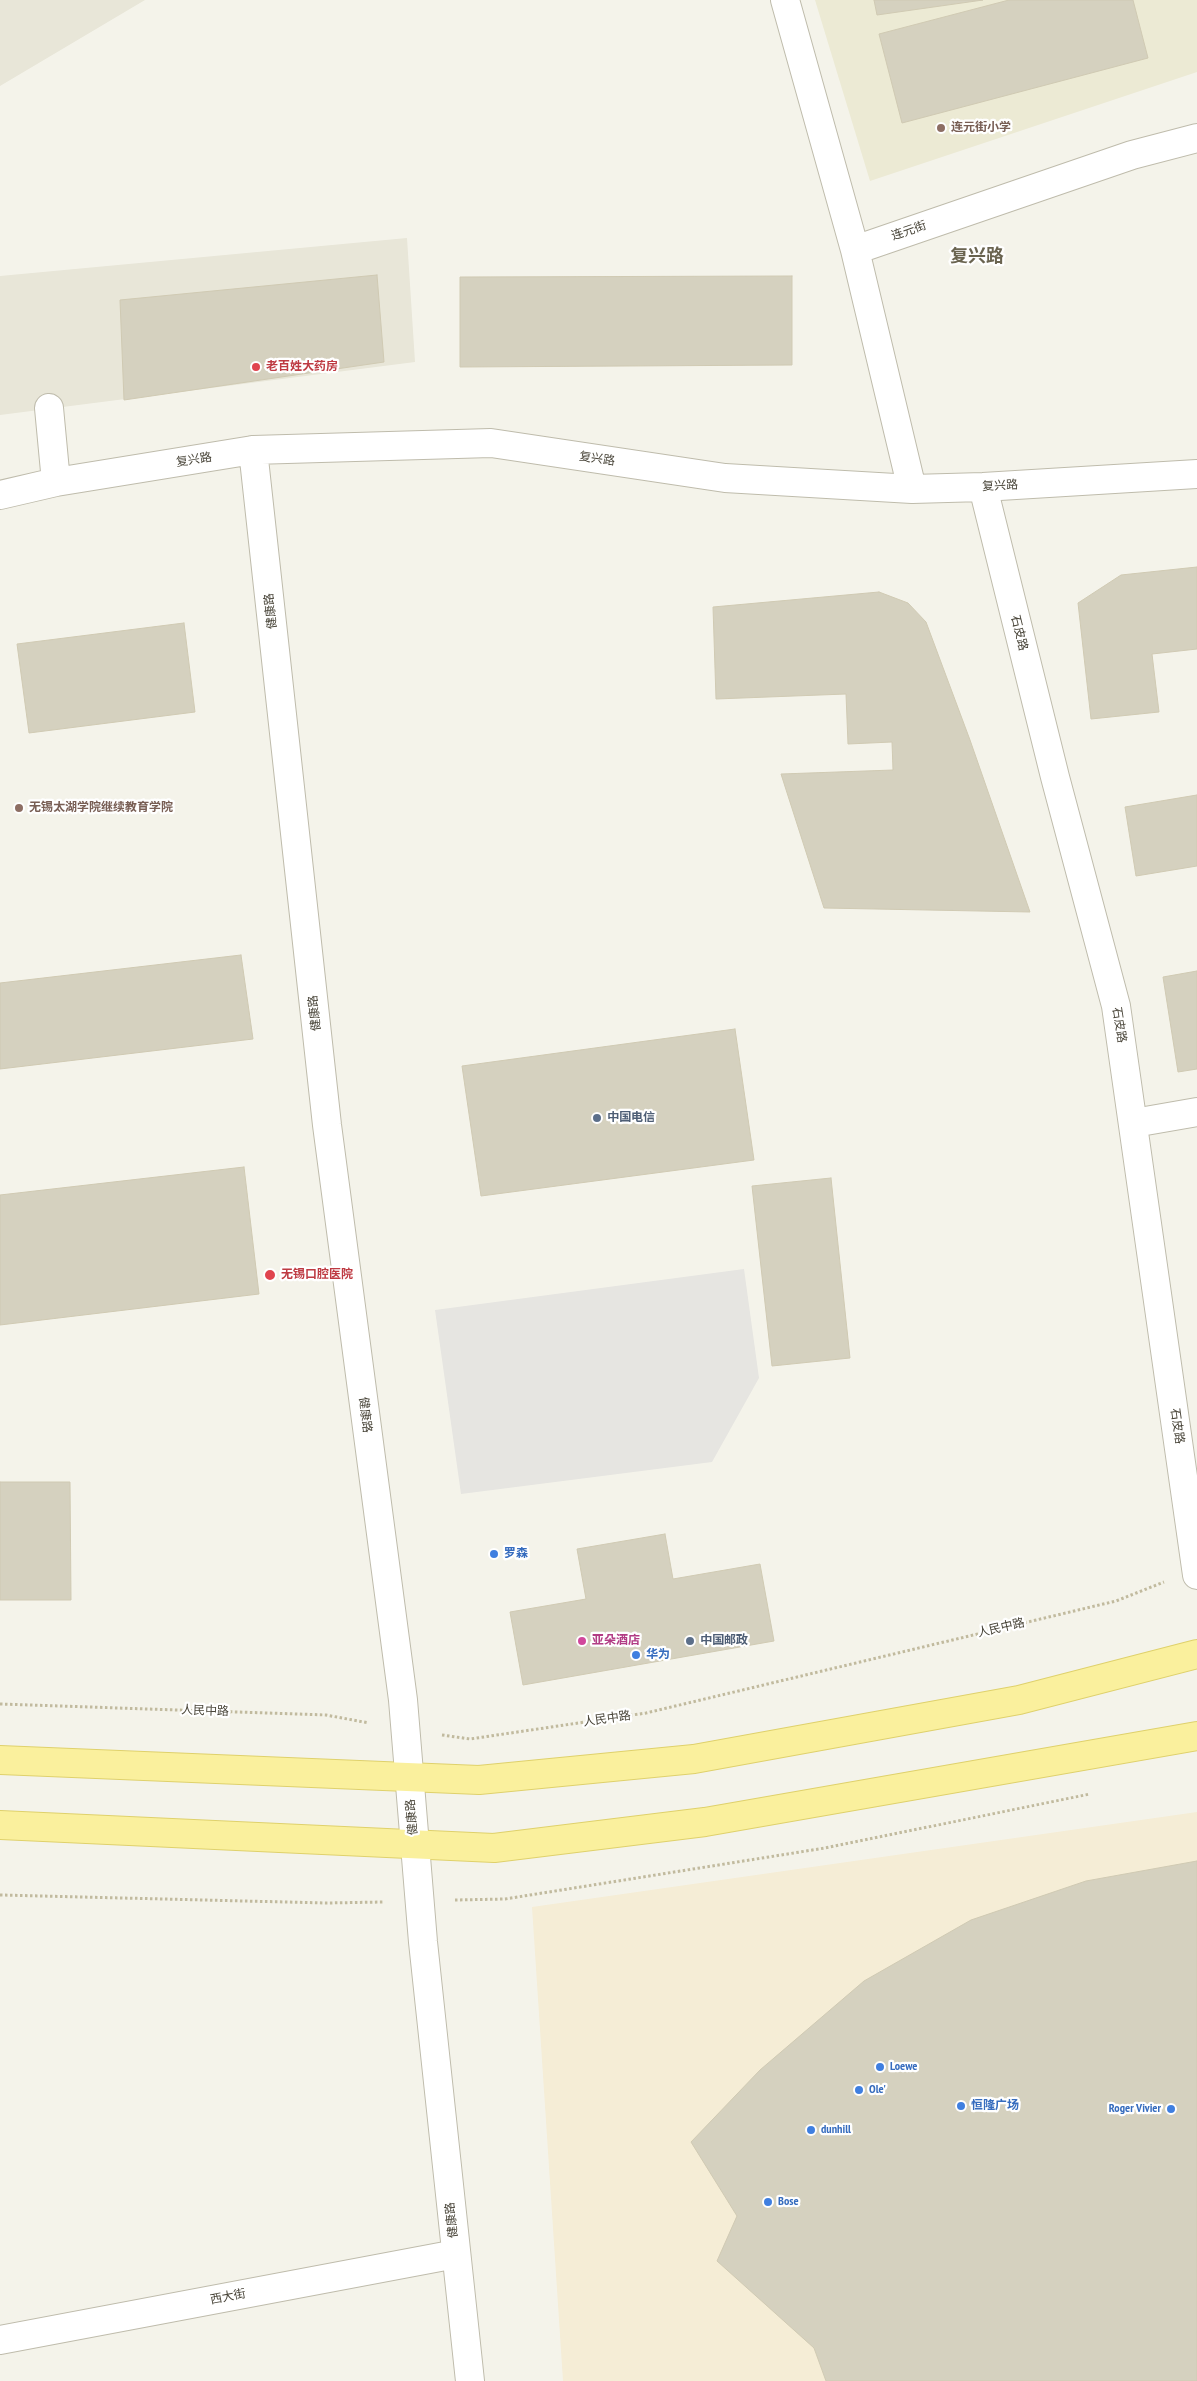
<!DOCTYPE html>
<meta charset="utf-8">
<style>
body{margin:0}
canvas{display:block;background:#f4f3ea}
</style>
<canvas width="1197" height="2381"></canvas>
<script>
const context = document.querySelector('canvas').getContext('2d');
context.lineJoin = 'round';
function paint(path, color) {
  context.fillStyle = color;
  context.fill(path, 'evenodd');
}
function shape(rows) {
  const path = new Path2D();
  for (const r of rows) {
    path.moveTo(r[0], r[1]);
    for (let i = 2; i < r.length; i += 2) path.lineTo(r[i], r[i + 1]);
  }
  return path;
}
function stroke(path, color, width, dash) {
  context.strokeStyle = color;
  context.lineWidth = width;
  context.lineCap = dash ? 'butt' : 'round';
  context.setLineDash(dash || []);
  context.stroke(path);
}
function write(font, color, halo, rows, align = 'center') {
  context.font = font + ' "PT Sans Narrow","Noto Sans SC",sans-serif';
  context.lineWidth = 4.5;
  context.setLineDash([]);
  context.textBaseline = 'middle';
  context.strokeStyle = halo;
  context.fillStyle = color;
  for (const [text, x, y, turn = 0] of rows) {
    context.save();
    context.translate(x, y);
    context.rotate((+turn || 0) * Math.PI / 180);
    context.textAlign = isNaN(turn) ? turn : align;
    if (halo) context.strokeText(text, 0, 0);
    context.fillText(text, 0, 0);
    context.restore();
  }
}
const residential = shape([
 [0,0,145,0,0,86],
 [407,238,415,362,0,415,0,276]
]);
const commercial = shape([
 [1197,1812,1197,2381,563,2381,532,1907]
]);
const education = shape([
 [815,0,1197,0,1197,72,870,181]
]);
const parking = shape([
 [744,1269,759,1378,712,1462,461,1494,435,1310]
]);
const building = shape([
 [874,0,983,0,877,15,874,0],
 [1009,0,1133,0,1148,58,902,123,879,34,1009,0],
 [377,275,384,362,124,400,120,300,377,275],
 [792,276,792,365,460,367,460,277,792,276],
 [1197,567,1197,649,1152,654,1159,712,1091,719,1078,603,1121,575,1197,567],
 [879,592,908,603,926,622,970,740,1030,912,824,908,781,774,893,770,892,742,848,744,846,694,716,699,713,607,879,592],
 [184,623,195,712,29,733,17,644,184,623],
 [1197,795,1197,866,1136,876,1125,807,1197,795],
 [241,955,253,1039,0,1069,0,983,241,955],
 [1197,971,1197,1069,1178,1072,1163,977,1197,971],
 [735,1029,754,1160,481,1196,462,1066,735,1029],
 [244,1167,259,1294,0,1325,0,1195,244,1167],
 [831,1178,850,1358,772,1366,752,1186,831,1178],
 [0,1482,70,1482,71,1600,0,1600,0,1482],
 [665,1534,673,1579,760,1564,774,1641,523,1685,510,1612,586,1599,577,1549,665,1534],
 [1197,1861,1197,2381,826,2381,814,2348,717,2261,737,2216,691,2142,760,2070,864,1981,971,1920,1086,1881,1197,1861]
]);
const path = shape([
 [0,1704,326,1715,369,1723],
 [442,1735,470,1739,646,1713,1116,1601,1164,1582],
 [0,1895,326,1903,384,1902],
 [455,1900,505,1899,825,1848,1090,1794]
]);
const minor = shape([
 [785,0,855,250,912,489],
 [855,250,1132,155,1197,138],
 [49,408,56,482],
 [253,450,327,1125,403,1700,423,1942,470,2381],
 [983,487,1055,777,1116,1006,1197,1575],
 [0,495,56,482,253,450,491,443,725,478,912,489,983,487,1197,474],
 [1134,1123,1197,1112],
 [0,2340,456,2254]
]);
const major = shape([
 [0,1760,479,1780,694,1759,1019,1700,1197,1654],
 [0,1825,494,1848,705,1822,1197,1736]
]);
const markers = [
 [941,128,5,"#8d6e63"],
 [256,367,5,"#e0444e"],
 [19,808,5,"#8d6e63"],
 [597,1118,5,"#5c6f8a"],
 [270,1275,6,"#e0444e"],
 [494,1554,5,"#3f7fe0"],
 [582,1641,5,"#d1479c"],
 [690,1641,5,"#5c6f8a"],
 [636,1655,5,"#3f7fe0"],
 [880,2067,5,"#3f7fe0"],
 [859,2090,5,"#3f7fe0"],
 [961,2106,5,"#3f7fe0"],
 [1171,2109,5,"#3f7fe0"],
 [811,2130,5,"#3f7fe0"],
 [768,2202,5,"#3f7fe0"]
];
const educationNames = [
 ["连元街小学",951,128],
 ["无锡太湖学院继续教育学院",29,808]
];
const streetNames = [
 ["连元街",909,231,-19],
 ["复兴路",597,459,8],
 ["复兴路",194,460,-9],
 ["复兴路",1000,486,-3],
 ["健康路",271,611,-96],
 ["石皮路",1019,633,76],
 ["健康路",315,1013,-96],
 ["石皮路",1119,1025,81],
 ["健康路",365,1415,83],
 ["石皮路",1177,1426,82],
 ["人民中路",1001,1628,-13],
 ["人民中路",205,1711,2],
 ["人民中路",607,1719,-8],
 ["健康路",412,1817,-95],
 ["健康路",452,2220,-96],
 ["西大街",228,2297,-11]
];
const healthNames = [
 ["老百姓大药房",266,367],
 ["无锡口腔医院",281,1275]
];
const serviceNames = [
 ["中国电信",607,1118],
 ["中国邮政",700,1641]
];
const shopNames = [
 ["罗森",504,1554],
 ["华为",646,1655],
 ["Loewe",890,2067],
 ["Ole'",869,2090],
 ["恒隆广场",971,2106],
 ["Roger Vivier",1161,2109,"right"],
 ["dunhill",821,2130],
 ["Bose",778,2202]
];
const hotelNames = [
 ["亚朵酒店",592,1641]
];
const districtNames = [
 ["复兴路",977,257]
];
paint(residential, '#e8e6d8');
paint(commercial, '#f5edd6');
paint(education, '#ecead4');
paint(parking, '#e6e5e1');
paint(building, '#d5d1bf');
stroke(building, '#d0cab3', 1);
stroke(minor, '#bfbcac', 30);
stroke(major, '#dfd16c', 30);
stroke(path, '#c1ba9e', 3, [2.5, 2.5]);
stroke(minor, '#fff', 28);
stroke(major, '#faf09d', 28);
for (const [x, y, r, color] of markers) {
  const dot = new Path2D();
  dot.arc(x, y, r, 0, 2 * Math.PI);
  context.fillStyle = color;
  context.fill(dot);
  stroke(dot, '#fff', 2);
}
write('bold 12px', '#785e54', '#fff', educationNames, 'left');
write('12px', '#484438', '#fff', streetNames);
write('bold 12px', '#be3a42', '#fff', healthNames, 'left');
write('bold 12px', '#4e5e75', '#fff', serviceNames, 'left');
write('bold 12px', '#366cbe', '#fff', shopNames, 'left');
write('bold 12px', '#b23c85', '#fff', hotelNames, 'left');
write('bold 18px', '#6a6450', '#fff', districtNames);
</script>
